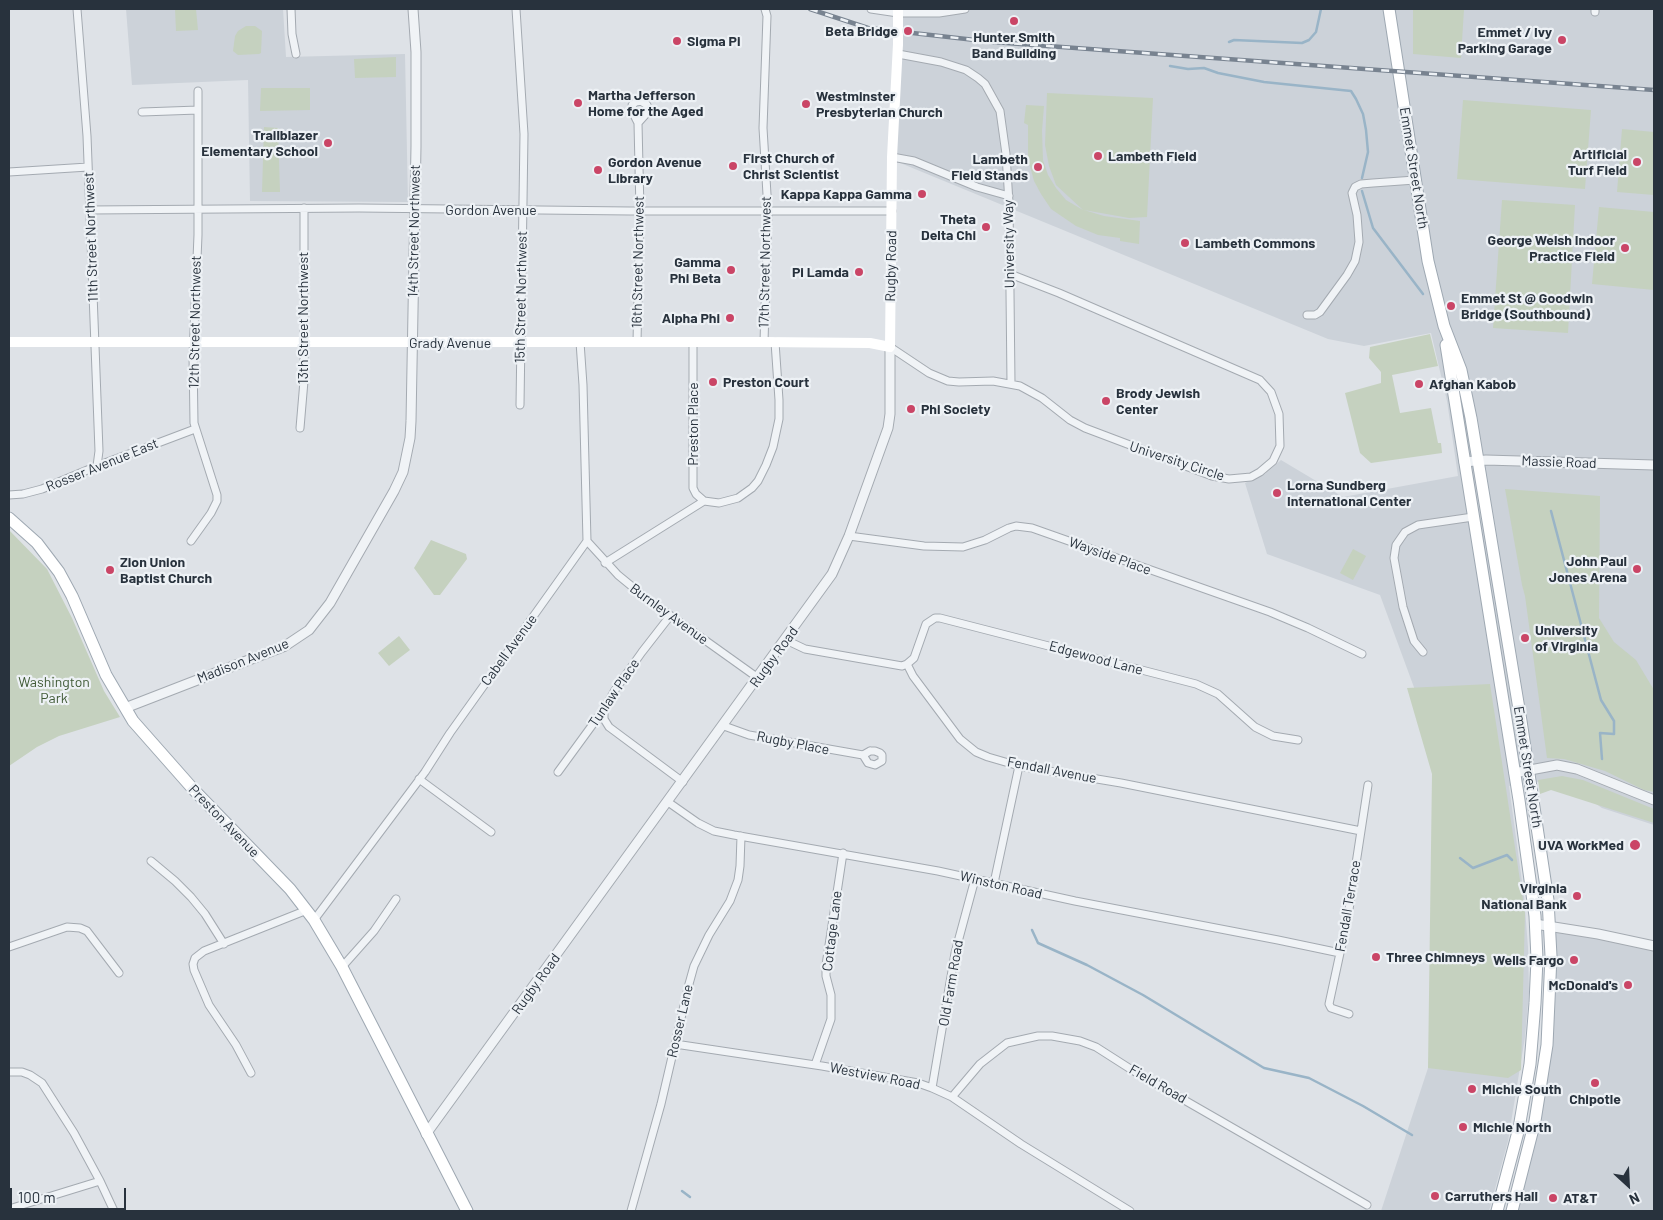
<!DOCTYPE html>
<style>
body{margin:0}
#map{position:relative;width:1663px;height:1220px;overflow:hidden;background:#dee2e7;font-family:Barlow,sans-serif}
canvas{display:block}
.frame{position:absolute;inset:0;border:10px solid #28323d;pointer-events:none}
.north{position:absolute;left:1603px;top:1160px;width:50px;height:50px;-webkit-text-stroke:4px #edf1f5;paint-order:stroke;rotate:155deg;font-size:14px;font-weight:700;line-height:20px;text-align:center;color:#28323d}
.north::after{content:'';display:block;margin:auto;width:18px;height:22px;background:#28323d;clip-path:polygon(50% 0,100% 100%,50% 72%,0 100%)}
.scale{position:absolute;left:10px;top:1188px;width:116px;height:22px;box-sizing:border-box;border:2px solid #28323d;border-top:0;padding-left:6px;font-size:15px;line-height:18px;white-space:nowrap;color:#28323d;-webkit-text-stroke:4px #edf1f5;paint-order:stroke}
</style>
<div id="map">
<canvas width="1663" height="1220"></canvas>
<div class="frame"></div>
<div class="north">N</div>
<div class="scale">100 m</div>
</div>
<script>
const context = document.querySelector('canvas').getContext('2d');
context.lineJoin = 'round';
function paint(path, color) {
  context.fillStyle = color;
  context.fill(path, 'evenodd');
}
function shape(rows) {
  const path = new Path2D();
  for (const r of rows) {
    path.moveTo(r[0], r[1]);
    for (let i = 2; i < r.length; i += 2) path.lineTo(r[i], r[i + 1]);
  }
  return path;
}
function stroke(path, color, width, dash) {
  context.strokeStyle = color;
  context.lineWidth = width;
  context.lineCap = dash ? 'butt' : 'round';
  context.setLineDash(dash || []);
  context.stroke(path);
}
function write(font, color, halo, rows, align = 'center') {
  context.font = font + ' Barlow,sans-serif';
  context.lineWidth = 4.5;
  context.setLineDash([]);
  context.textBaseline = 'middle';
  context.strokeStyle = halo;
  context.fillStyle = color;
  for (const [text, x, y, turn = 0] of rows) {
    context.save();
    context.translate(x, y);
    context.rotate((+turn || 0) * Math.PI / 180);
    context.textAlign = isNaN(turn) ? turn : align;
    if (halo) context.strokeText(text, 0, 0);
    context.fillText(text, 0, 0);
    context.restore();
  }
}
const built = shape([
 [126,9,283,9,286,57,405,54,408,202,250,201,248,80,132,85],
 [897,9,1654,9,1654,825,1602,808,1571,787,1550,780,1509,786,1524,896,1528,947,1529,993,1525,1037,1508,1141,1489,1211,1381,1211,1428,1068,1454,796,1380,595,1267,554,1245,483,1265,474,1281,460,1343,497,1458,476,1447,401,1431,333,1364,346,1328,339,893,160],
 [1550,927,1654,946,1654,1211,1511,1211,1547,1045]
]);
const green = shape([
 [175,9,196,9,198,30,176,31],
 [1413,9,1464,9,1461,58,1413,54],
 [246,26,255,26,262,31,261,53,259,54,238,55,233,51,235,36,238,31],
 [396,57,396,77,355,78,354,59],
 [261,88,310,88,310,110,260,111],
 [1047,93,1153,98,1147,217,1129,218,1084,210,1104,216,1140,221,1139,244,1120,241,1120,238,1098,235,1076,226,1051,209,1041,194,1034,181,1028,159,1028,125,1024,123,1026,105,1044,106,1042,131,1043,160,1048,175,1056,188,1066,200,1083,210,1056,185,1049,166,1045,145],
 [1463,100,1591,110,1585,189,1457,179],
 [264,127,278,128,280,192,262,192],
 [1622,129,1654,132,1654,195,1617,192],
 [1502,200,1575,205,1568,333,1493,328],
 [1599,207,1654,212,1654,290,1592,284],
 [1430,334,1438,366,1392,375,1400,413,1431,408,1438,443,1441,443,1442,453,1371,463,1360,453,1345,393,1381,383,1381,372,1369,358,1370,347],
 [1505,489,1600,496,1599,618,1614,642,1636,660,1654,690,1654,792,1644,790,1605,771,1564,759,1547,758,1525,596,1522,585],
 [9,530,47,569,72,618,104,691,120,717,59,736,37,747,9,766],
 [431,540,466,554,467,559,440,595,434,595,414,568],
 [1353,549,1366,556,1353,580,1340,573],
 [399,636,410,650,389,666,378,653],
 [1490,684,1525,913,1521,1070,1508,1078,1428,1068,1432,774,1407,688],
 [1562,776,1583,780,1654,809,1654,823,1551,790,1540,794,1538,780]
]);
const stream = shape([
 [1229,42,1234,40,1302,43,1309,40,1316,32,1321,9],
 [1170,66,1188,69,1204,68,1218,73,1264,82,1351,91,1356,99,1363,114,1366,130,1368,152,1362,178],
 [1362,191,1373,228,1423,294],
 [1551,511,1601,700,1614,721,1614,734,1600,733,1602,759],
 [1460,858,1473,868,1507,855,1512,860],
 [1032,930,1038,943,1087,965,1143,995,1264,1068,1309,1078,1363,1106,1412,1135],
 [682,1191,690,1197]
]);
const minor = shape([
 [77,9,87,136,99,451,97,466],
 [291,9,292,34,296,54],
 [516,9,524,134,520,405],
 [871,9,898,13,939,13,965,9],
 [1595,12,1595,9],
 [898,54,941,62,966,70,978,78,985,84,1000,111,1006,154,1009,203,1011,383],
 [142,112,198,110],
 [892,157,914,161,977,187,1009,196],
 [9,172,88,167],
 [90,210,359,208,630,211,892,211],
 [1307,315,1315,315,1320,312,1347,275,1355,261,1359,242,1357,215,1352,193,1355,187,1361,184,1373,183,1415,180],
 [637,342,640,211,638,123,647,113,648,109,647,105,641,101,636,102,632,105,634,115,638,123],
 [693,342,693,488,696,494,704,501,719,503,738,498,752,488,758,481,766,465,773,447,779,419,779,400,775,342],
 [764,342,768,211,763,128,767,16,765,9],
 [890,347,929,373,948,381,959,382,993,381,1020,386,1042,398,1070,420,1085,428,1212,476,1229,479,1251,477,1260,472,1273,461,1280,446,1279,414,1271,392,1260,380,1059,293,1010,274],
 [300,428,304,381,304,208],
 [9,495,23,494,42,489,97,466,195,429],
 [849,536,924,546,963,547,985,540,1009,528,1016,526,1032,528,1270,612,1308,628,1362,654],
 [191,541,211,513,217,501,217,495,194,423,193,355,198,235,198,91],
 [587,541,618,575,646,598,758,678],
 [605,563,704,501],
 [786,640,805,649,902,666,907,664,914,658,926,624,935,618,940,618,1196,684,1218,694,1255,727,1273,736,1298,740],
 [1423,652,1414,641,1403,607,1394,558,1396,545,1405,532,1418,525,1473,517],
 [907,664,913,676,960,739,976,752,988,757,1019,766,1121,783,1361,831],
 [604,709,604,719,609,727,683,782],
 [724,726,749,735,863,755],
 [870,751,875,751,880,753,882,755,882,761,875,765,868,763,863,755,870,751],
 [558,772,604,709,615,690,642,652,670,616],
 [419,779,491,832],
 [668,802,698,823,714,831,734,835,938,871,1075,901,1278,940,1340,953],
 [151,861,175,881,191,897,205,914,224,944],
 [994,883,1019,766],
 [314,920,425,772,450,733,587,541,583,385,580,342],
 [9,947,67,927,80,928,87,931,119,973],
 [342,967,374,931,396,899],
 [1349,1014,1331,1008,1329,1004,1348,916,1368,785],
 [675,1044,822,1066,918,1083,932,1088,952,1097,1021,1144,1130,1211],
 [815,1065,831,1019,831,995,826,976,826,965,843,853],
 [9,1072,22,1072,30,1075,42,1083,74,1133,100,1181,114,1211],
 [251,1073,236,1045,209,1005,194,970,193,964,195,958,204,951,307,910],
 [932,1088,955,953,975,879],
 [952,1097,980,1064,1007,1043,1038,1036,1052,1036,1080,1041,1096,1047,1132,1070,1367,1205],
 [9,1209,100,1181],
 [631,1211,661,1104,689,984,694,966,709,935,730,901,738,880,740,866,741,836]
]);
const tertiary = shape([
 [1464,462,1486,460,1654,465],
 [125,708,285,646,309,630,330,603,394,491,403,472,410,438,411,421,416,146,416,52,413,9],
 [1514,773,1557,765,1577,769,1654,800],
 [1535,924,1598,934,1654,946],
 [426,1134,832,574,849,536,888,428,890,414,890,347]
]);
const secondary = shape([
 [898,23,898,9],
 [9,342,764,342,870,343,890,347,892,157,898,44]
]);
const primary = shape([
 [1389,9,1428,261,1444,326,1461,370,1471,418,1521,721,1548,900,1551,956,1547,1045,1535,1121,1512,1211],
 [1446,345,1519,800,1535,916,1537,959,1535,1003,1530,1064,1519,1128,1497,1211],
 [9,518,37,543,59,572,72,596,106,675,133,721,193,789,290,889,314,920,342,967,467,1211]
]);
const rail = shape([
 [810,9,868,28,993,42,1654,90]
]);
const secondaryBridge = shape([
 [898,23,898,44]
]);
const markers = [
 [1014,21,5,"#ca4566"],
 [908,31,5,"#ca4566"],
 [1562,40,5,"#ca4566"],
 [677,41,5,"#ca4566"],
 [578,103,5,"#ca4566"],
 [806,104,5,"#ca4566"],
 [328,143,5,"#ca4566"],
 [1098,156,5,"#ca4566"],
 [1637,162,5,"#ca4566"],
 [733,166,5,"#ca4566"],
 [1038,167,5,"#ca4566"],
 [598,170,5,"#ca4566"],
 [922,194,5,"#ca4566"],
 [986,227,5,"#ca4566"],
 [1185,243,5,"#ca4566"],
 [1625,248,5,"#ca4566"],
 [731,270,5,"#ca4566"],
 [859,272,5,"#ca4566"],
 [1451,306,5,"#ca4566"],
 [730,318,5,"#ca4566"],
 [713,382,5,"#ca4566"],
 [1419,384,5,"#ca4566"],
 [1106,401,5,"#ca4566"],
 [911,409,5,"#ca4566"],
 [1277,493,5,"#ca4566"],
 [1637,569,5,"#ca4566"],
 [110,570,5,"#ca4566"],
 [1525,638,5,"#ca4566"],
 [1635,845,6,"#ca4566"],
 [1577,896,5,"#ca4566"],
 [1376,957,5,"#ca4566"],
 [1574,960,5,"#ca4566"],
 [1628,985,5,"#ca4566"],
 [1595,1083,5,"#ca4566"],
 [1472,1089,5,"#ca4566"],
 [1463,1127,5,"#ca4566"],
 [1435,1196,5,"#ca4566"],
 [1553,1198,5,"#ca4566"]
];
const poiNames = [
 ["Beta Bridge",898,31,"right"],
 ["Emmet / Ivy",1552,32,"right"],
 ["Parking Garage",1552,48,"right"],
 ["Hunter Smith",1014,37,"center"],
 ["Band Building",1014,53,"center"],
 ["Sigma Pi",687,41],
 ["Martha Jefferson",588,95],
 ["Home for the Aged",588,111],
 ["Westminster",816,96],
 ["Presbyterian Church",816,112],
 ["Trailblazer",318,135,"right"],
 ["Elementary School",318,151,"right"],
 ["Artificial",1627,154,"right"],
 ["Turf Field",1627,170,"right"],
 ["Lambeth Field",1108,156],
 ["First Church of",743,158],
 ["Christ Scientist",743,174],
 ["Lambeth",1028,159,"right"],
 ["Field Stands",1028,175,"right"],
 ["Gordon Avenue",608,162],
 ["Library",608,178],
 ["Kappa Kappa Gamma",912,194,"right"],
 ["Theta",976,219,"right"],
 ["Delta Chi",976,235,"right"],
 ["George Welsh Indoor",1615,240,"right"],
 ["Practice Field",1615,256,"right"],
 ["Lambeth Commons",1195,243],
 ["Gamma",721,262,"right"],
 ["Phi Beta",721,278,"right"],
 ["Pi Lamda",849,272,"right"],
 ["Emmet St @ Goodwin",1461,298],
 ["Bridge (Southbound)",1461,314],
 ["Alpha Phi",720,318,"right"],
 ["Preston Court",723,382],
 ["Afghan Kabob",1429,384],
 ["Brody Jewish",1116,393],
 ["Center",1116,409],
 ["Phi Society",921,409],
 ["Lorna Sundberg",1287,485],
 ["International Center",1287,501],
 ["John Paul",1627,561,"right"],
 ["Jones Arena",1627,577,"right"],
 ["Zion Union",120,562],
 ["Baptist Church",120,578],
 ["University",1535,630],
 ["of Virginia",1535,646],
 ["UVA WorkMed",1624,845,"right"],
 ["Virginia",1567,888,"right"],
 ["National Bank",1567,904,"right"],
 ["Three Chimneys",1386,957],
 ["Wells Fargo",1564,960,"right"],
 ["McDonald's",1618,985,"right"],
 ["Michie South",1482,1089],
 ["Chipotle",1595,1099,"center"],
 ["Michie North",1473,1127],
 ["Carruthers Hall",1445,1196],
 ["AT&T",1563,1198]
];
const streetNames = [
 ["Emmet Street North",1414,168,81],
 ["Gordon Avenue",491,210],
 ["14th Street Northwest",414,231,-89],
 ["11th Street Northwest",91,237,-92],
 ["University Way",1009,244,-91],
 ["16th Street Northwest",638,262,-89],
 ["17th Street Northwest",765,262,-89],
 ["Rugby Road",891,266,-89],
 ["15th Street Northwest",521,297,-89],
 ["13th Street Northwest",303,318,-90],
 ["12th Street Northwest",195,322,-89],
 ["Grady Avenue",450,343],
 ["Preston Place",693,424,-90],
 ["University Circle",1177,461,18],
 ["Massie Road",1559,462,2],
 ["Rosser Avenue East",102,465,-22],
 ["Wayside Place",1110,556,20],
 ["Burnley Avenue",669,614,36],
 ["Cabell Avenue",509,650,-54],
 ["Rugby Road",774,657,-54],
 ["Edgewood Lane",1096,658,15],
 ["Madison Avenue",243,661,-22],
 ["Tunlaw Place",614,693,-56],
 ["Rugby Place",793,743,11],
 ["Emmet Street North",1528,767,81],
 ["Fendall Avenue",1052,770,11],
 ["Preston Avenue",224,821,46],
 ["Winston Road",1001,885,13],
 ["Fendall Terrace",1348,906,-80],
 ["Cottage Lane",832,931,-83],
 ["Old Farm Road",951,983,-80],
 ["Rugby Road",536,984,-54],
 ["Rosser Lane",680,1021,-77],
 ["Westview Road",875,1076,11],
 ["Field Road",1158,1084,30]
];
const parkNames = [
 ["Washington",54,682],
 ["Park",54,698]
];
paint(built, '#ccd2d9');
paint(green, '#c5d1bf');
stroke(stream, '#99b4c7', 2.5);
stroke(minor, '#a4aab1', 9);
stroke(tertiary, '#a4aab1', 11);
stroke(primary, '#9ea8b2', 13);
stroke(minor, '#f0f3f6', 7);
stroke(tertiary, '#f0f3f6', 9);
stroke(secondary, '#fff', 10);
stroke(primary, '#fff', 11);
stroke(rail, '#788390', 4.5);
stroke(rail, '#edf1f5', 2.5, [8]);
stroke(secondaryBridge, '#fff', 10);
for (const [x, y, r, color] of markers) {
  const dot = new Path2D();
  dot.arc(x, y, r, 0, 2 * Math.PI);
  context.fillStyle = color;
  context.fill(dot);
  stroke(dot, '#edf1f5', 2);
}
write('bold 14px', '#28323d', '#edf1f5', poiNames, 'left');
write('14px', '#28323d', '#edf1f5', streetNames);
write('14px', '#3f5935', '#edf1f5', parkNames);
</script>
